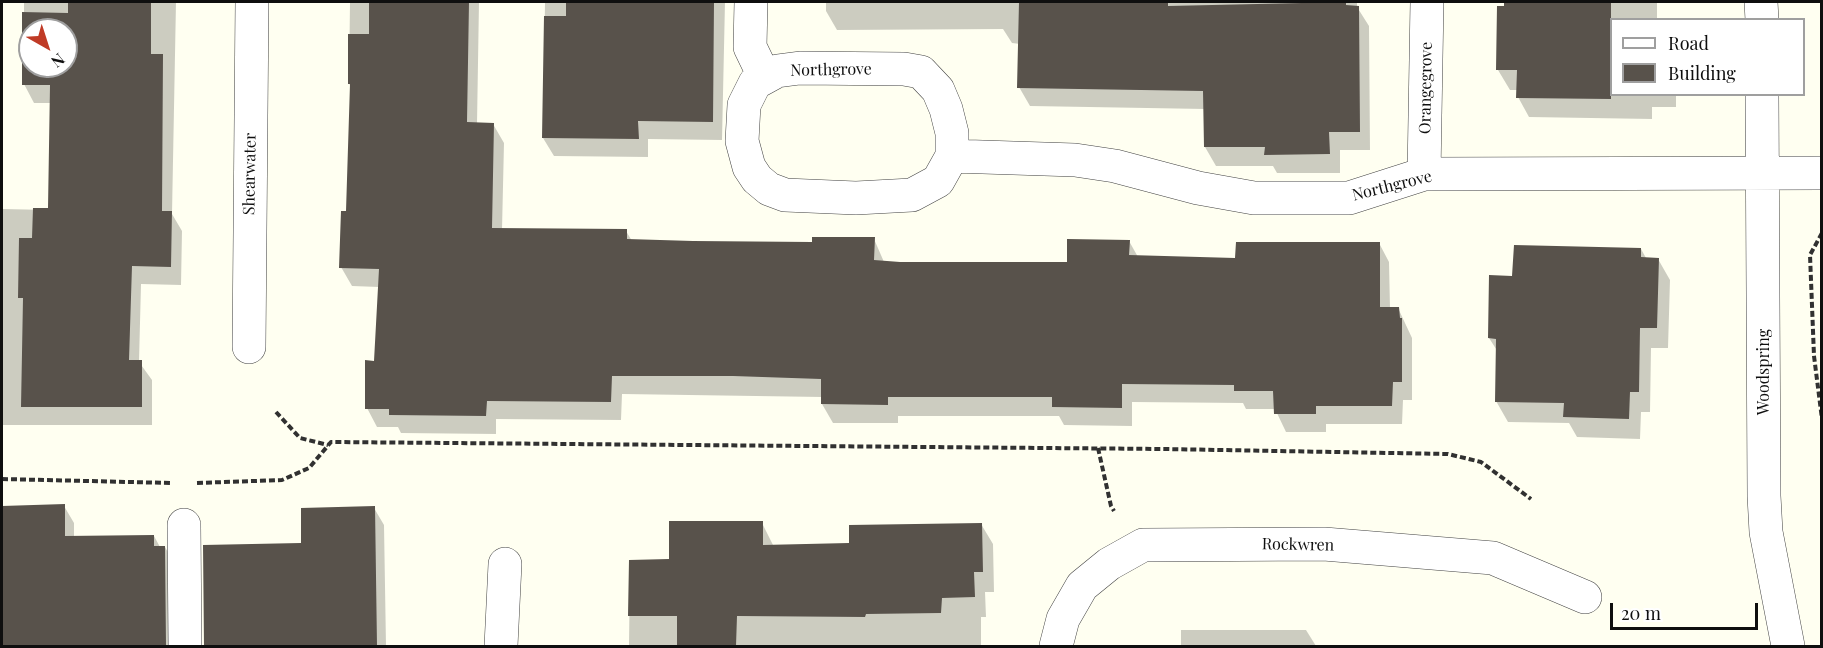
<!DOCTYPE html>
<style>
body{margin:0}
#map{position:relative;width:1823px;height:648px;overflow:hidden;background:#fffff1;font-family:"Playfair Display",serif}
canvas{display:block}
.frame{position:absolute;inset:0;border:3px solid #0f0f0f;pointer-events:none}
.legend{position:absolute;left:1610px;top:18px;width:195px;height:78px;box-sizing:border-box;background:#fff;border:2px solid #9f9f9f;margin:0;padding:8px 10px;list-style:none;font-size:18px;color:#0f0f0f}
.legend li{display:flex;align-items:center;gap:12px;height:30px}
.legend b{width:30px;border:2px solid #9f9f9f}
.north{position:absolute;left:18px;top:18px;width:60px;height:60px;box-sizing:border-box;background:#fff;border:2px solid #9f9f9f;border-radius:50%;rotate:141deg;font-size:16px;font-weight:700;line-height:24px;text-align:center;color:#0f0f0f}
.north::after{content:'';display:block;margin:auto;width:21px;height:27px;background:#c03b26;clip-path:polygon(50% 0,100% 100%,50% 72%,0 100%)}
.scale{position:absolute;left:1610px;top:603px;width:148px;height:27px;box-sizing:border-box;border:3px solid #0f0f0f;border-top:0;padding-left:8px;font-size:18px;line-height:21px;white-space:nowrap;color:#0f0f0f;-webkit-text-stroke:4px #fff;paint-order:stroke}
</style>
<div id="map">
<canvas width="1823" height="648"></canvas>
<div class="frame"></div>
<ul class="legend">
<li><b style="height:8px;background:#fff"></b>Road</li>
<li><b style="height:16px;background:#58524b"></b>Building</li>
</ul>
<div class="north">N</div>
<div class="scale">20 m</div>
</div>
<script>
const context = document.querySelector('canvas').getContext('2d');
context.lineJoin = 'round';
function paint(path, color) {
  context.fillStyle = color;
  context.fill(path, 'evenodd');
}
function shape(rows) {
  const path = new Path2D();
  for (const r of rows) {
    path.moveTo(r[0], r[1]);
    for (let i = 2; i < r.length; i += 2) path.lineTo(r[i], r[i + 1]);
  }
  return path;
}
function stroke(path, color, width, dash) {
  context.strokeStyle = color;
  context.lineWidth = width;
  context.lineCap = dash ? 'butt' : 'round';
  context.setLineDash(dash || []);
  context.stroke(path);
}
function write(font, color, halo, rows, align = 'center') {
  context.font = font + ' "Playfair Display",serif';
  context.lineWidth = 6;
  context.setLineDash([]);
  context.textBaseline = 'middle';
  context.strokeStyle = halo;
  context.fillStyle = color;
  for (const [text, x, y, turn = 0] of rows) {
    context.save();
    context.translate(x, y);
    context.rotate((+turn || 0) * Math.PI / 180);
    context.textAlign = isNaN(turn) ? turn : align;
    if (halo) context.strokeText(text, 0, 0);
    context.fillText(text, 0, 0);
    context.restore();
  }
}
const shadow = shape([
 [24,2,176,2,172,214,182,231,181,285,141,284,139,362,152,380,152,425,2,425,2,209,50,210,51,103,34,103,24,84],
 [30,30,66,30,66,66,30,66],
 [350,2,479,2,477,124,493,124,504,143,502,230,626,231,632,241,814,244,874,239,884,262,1068,263,1129,241,1138,257,1237,259,1379,243,1389,262,1390,308,1398,308,1412,338,1412,400,1403,400,1402,424,1326,424,1326,432,1286,432,1275,409,1246,409,1243,403,1132,402,1132,426,1064,425,1059,416,898,416,898,423,833,423,822,404,822,397,622,394,621,420,496,419,496,434,401,433,398,427,377,427,367,408,376,362,379,287,352,286,341,267,347,213,351,88,349,83],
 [545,2,725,2,722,140,648,139,648,157,554,156,543,138],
 [826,2,1357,2,1357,7,1369,26,1370,150,1340,150,1340,173,1277,173,1273,166,1216,166,1205,147,1205,109,1030,106,1019,87,1020,44,1012,43,1003,29,837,30,826,11],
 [1506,2,1657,2,1657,20,1612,20,1612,94,1676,94,1676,107,1652,107,1652,119,1529,117,1518,97,1518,90,1510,90,1498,70],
 [1641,249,1646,258,1658,259,1670,280,1668,348,1651,348,1650,412,1641,412,1640,439,1577,437,1569,423,1508,422,1496,401,1498,352,1489,338,1514,278],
 [64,506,74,523,74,537,154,536,160,547,165,547,175,565,175,646,2,646,2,507],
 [374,508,384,525,386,646,205,646,204,546,303,544],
 [762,523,774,547,851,544,981,524,993,544,994,592,985,592,986,617,981,617,981,646,629,646,630,561,670,561],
 [1181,630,1306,630,1316,646,1181,646]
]);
const building = shape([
 [68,2,151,2,151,54,163,54,162,211,172,211,171,267,132,266,129,360,142,360,142,407,21,407,23,298,18,298,19,238,32,238,33,208,48,208,50,85,22,85,22,12,68,13],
 [30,30,66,30,66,66,30,66],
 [369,2,469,2,467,122,494,123,492,228,627,229,627,239,693,241,812,242,812,237,875,237,874,260,900,262,1067,262,1067,239,1130,240,1129,255,1235,258,1236,242,1380,242,1380,307,1399,307,1400,318,1402,318,1402,382,1393,382,1392,406,1316,406,1316,414,1274,414,1273,391,1234,391,1234,385,1122,384,1122,408,1052,407,1052,397,888,397,888,405,821,404,821,379,733,376,612,376,611,402,487,401,486,416,389,415,389,409,365,409,365,360,374,361,379,269,339,268,341,211,346,211,350,84,348,84,348,34,369,34],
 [566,2,714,2,713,122,638,121,639,139,542,138,544,16,566,16],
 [1019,2,1168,2,1168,6,1346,2,1346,5,1359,6,1360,132,1329,132,1330,154,1264,155,1265,147,1204,147,1203,91,1017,88],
 [1504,2,1611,2,1611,99,1516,98,1517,70,1496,70,1497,6,1504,6],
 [1514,245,1641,248,1641,257,1659,258,1657,328,1640,328,1639,392,1630,392,1629,419,1563,417,1564,403,1495,402,1496,339,1488,338,1489,275,1512,276],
 [65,504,65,536,154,535,154,546,165,546,166,646,2,646,2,506],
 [375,506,377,646,204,646,203,545,301,543,301,508],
 [669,521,763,521,763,545,849,543,849,525,982,523,983,572,974,572,975,597,942,598,941,613,866,614,865,617,737,616,736,646,677,646,677,616,628,616,629,560,669,559]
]);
const path = shape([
 [1822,233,1810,255,1814,356,1822,419],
 [276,412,300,438,328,445],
 [1098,448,1111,506,1114,511],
 [2,479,172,483],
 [197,483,282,480,309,468,331,442,1164,449,1448,454,1481,462,1531,499]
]);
const minor = shape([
 [751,2,750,47,764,76],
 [1761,2,1762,20],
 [1762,94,1764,496,1766,532,1788,646],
 [952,156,952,133,946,109,938,90,921,72,904,69,800,68,777,71,755,83,744,105,742,141,749,167,757,179,769,189,785,195,856,198,912,195,938,181,952,156,1075,160,1115,166,1198,188,1254,198,1349,198,1424,174,1822,173],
 [1424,174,1427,2],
 [249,347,252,2],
 [184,525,185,646],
 [501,646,505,564],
 [1056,646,1063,619,1082,586,1109,564,1143,545,1324,544,1493,558,1585,597]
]);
const streetNames = [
 ["Northgrove",831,70,-1],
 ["Orangegrove",1426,88,-89],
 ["Shearwater",250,174,-89],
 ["Northgrove",1392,186,-14],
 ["Woodspring",1764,372,-90],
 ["Rockwren",1298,545,1]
];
paint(shadow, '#0003');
paint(building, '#58524b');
stroke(minor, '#424242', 34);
stroke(path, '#313131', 4, [6, 3]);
stroke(minor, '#fff', 33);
write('16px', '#0f0f0f', '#fff', streetNames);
</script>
